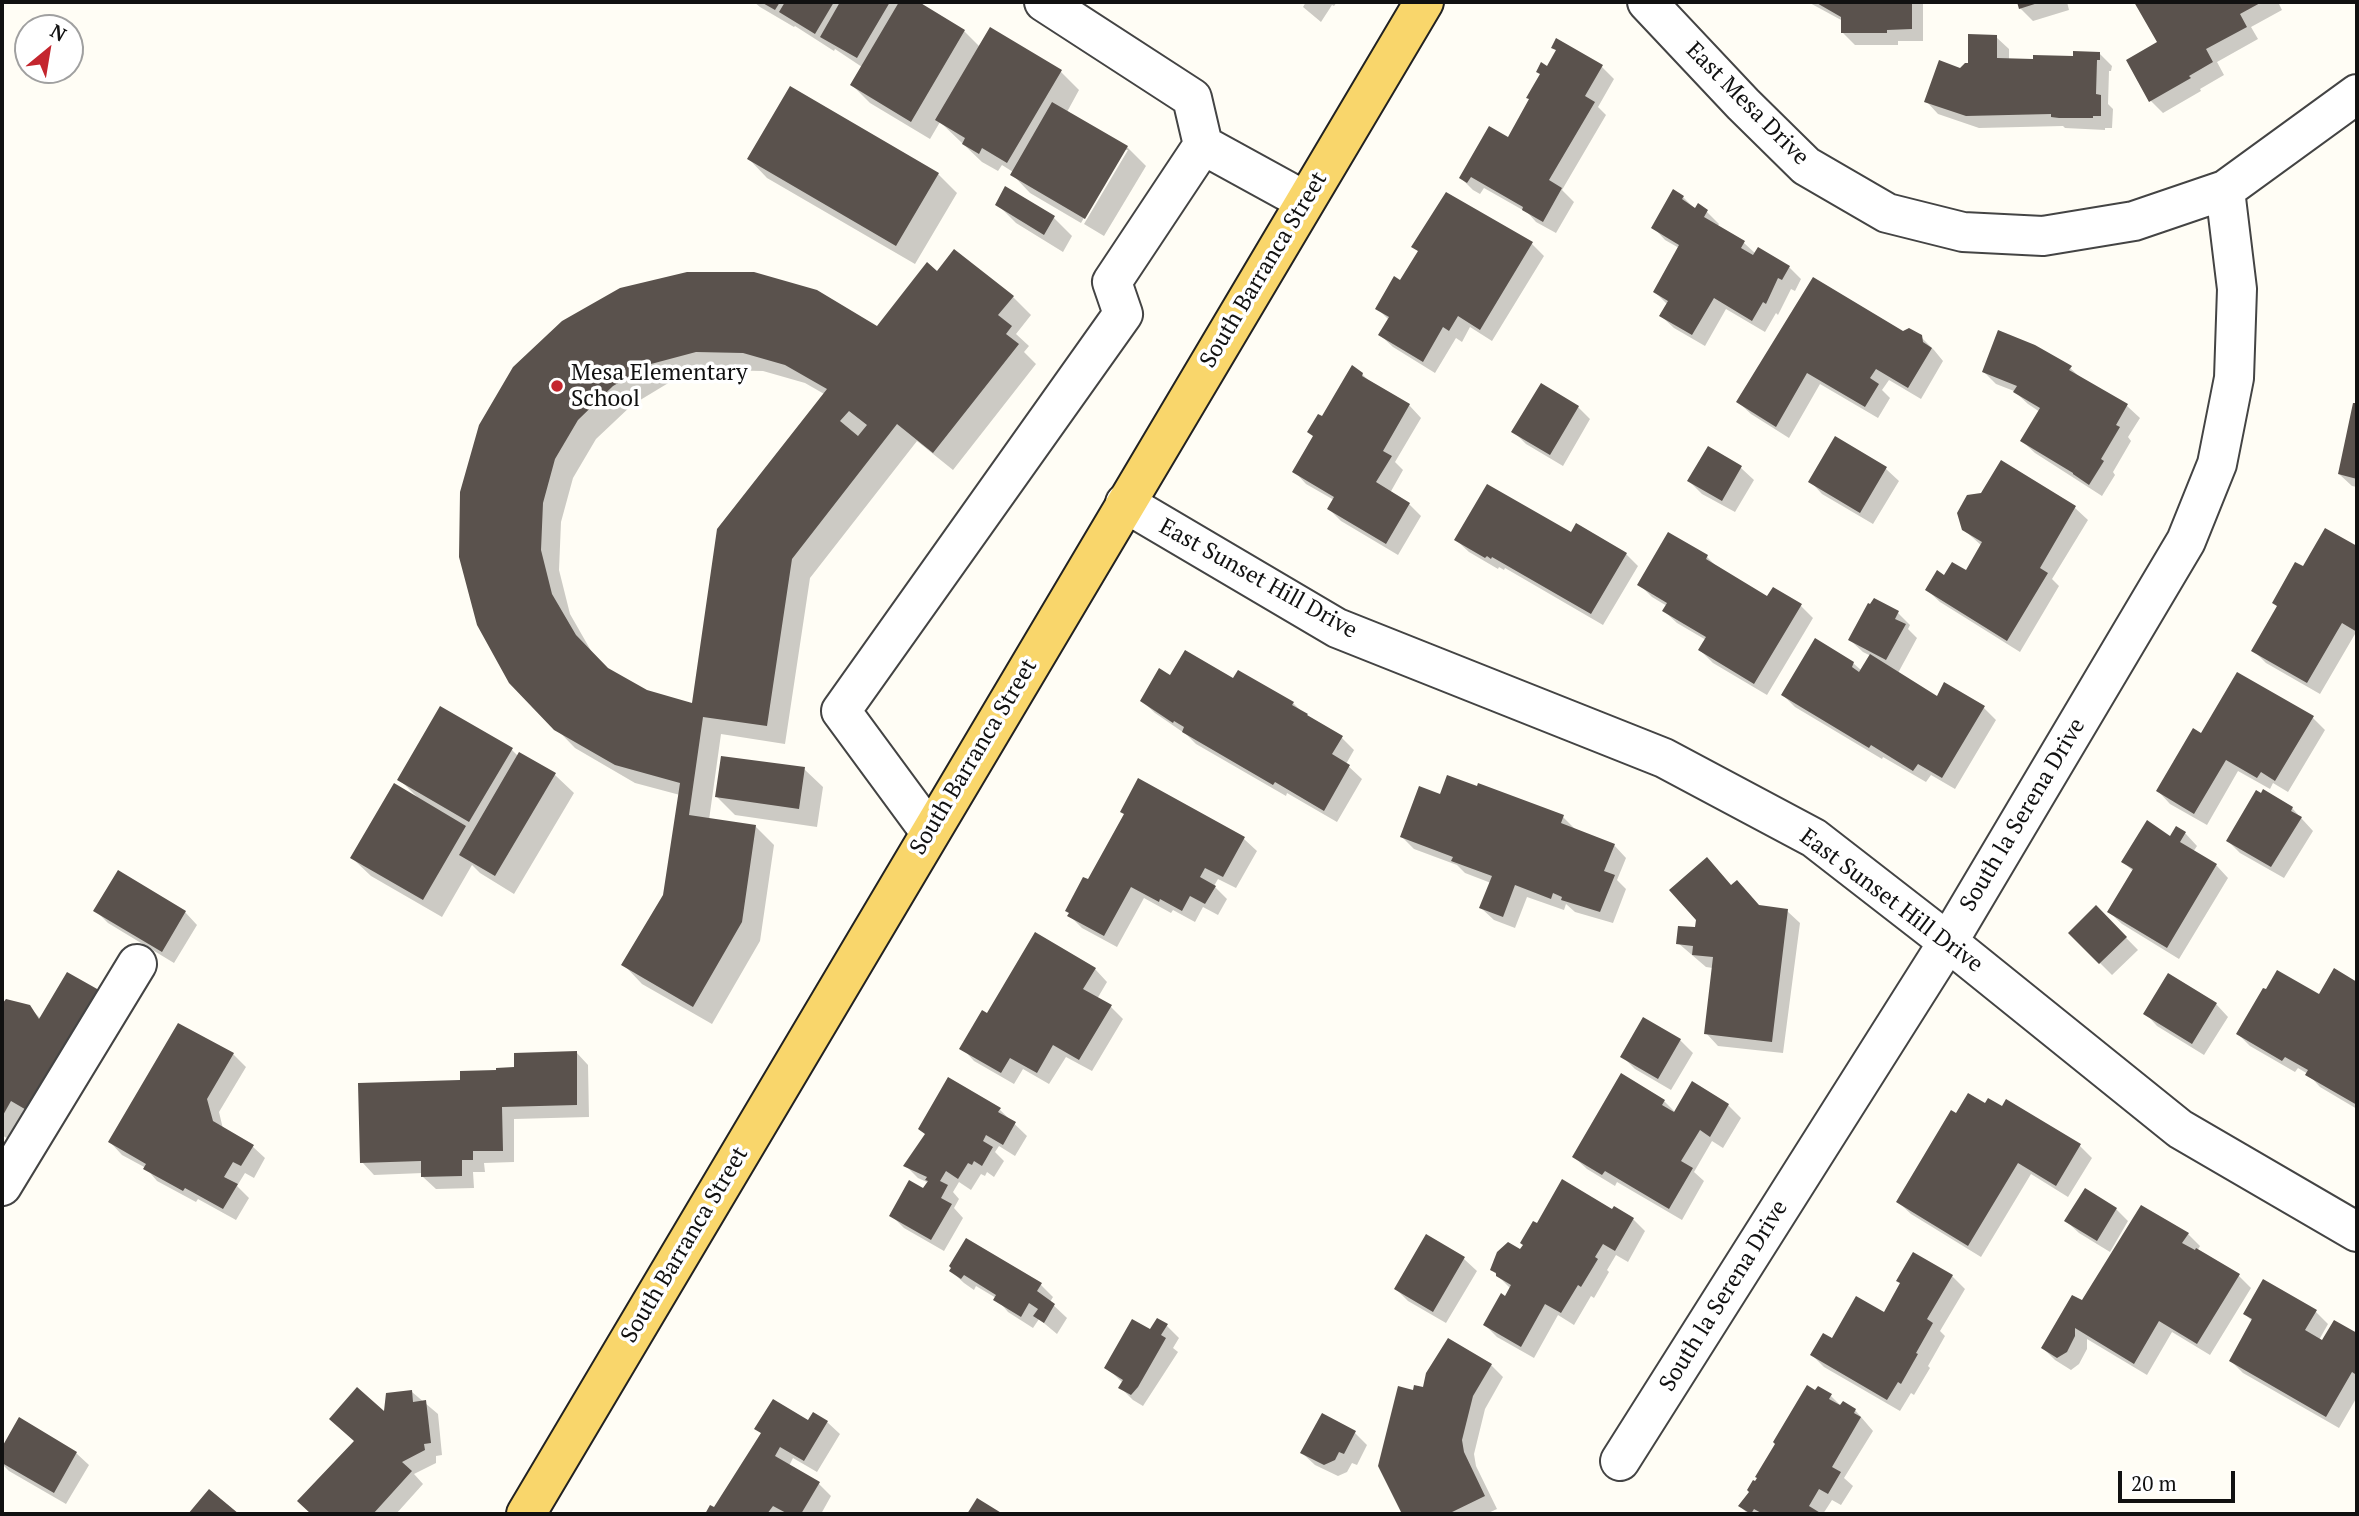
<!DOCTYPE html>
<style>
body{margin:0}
#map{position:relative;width:2359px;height:1516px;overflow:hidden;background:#fffdf5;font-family:"PT Serif",serif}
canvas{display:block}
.frame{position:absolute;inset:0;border:4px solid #111;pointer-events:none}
.north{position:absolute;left:14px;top:14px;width:70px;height:70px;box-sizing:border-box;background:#fff;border:2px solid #a0a0a0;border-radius:50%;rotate:30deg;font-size:19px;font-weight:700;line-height:28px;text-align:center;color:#111}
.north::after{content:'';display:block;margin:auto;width:24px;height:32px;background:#c4262e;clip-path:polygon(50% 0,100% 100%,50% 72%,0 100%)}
.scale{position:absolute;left:2118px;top:1471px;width:117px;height:32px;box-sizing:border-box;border:4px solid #111;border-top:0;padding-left:9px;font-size:21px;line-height:24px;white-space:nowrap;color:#111;-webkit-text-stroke:5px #fff;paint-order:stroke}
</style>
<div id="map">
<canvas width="2359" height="1516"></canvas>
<div class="frame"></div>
<div class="north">N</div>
<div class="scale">20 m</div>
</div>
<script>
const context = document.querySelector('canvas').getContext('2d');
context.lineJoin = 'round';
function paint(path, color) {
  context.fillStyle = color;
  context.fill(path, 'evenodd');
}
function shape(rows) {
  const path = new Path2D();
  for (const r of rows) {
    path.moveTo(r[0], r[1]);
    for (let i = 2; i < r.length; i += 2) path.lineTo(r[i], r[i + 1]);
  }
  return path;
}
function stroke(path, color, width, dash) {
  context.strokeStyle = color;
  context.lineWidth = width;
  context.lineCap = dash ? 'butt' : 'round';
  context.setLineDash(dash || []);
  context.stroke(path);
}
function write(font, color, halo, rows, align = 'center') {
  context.font = font + ' "PT Serif",serif';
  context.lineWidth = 7;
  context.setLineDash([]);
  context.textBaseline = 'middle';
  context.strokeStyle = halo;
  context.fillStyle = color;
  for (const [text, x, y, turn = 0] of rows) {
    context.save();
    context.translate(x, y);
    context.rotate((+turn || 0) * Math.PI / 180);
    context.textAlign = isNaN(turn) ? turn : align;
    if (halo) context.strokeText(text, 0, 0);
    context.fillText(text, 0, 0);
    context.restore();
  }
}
const shadow = shape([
 [754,2,916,2,964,31,980,47,1061,72,1079,90,1067,112,1127,147,1146,166,1104,236,1084,224,1128,150,1123,150,1081,223,1030,193,1012,174,1013,172,1002,165,998,171,982,162,940,122,930,139,870,103,852,85,862,67,835,49,834,51,795,26,794,27,760,7],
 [1306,2,1337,2,1334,6,1332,5,1321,22,1303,7],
 [1808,2,1923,2,1923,41,1898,41,1898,45,1855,45,1843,33,1843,21],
 [2018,2,2067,2,2069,10,2033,21,2020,8],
 [2136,2,2278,2,2282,10,2251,27,2258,39,2217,62,2224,75,2200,89,2201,91,2163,113,2151,101,2160,43],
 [1996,37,2009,49,2009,60,2075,58,2099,53,2112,66,2111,71,2109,71,2108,104,2113,109,2112,128,2105,128,2105,130,2065,128,2063,126,1979,128,1938,114,1926,101,1961,70,1970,65],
 [1553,48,1601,66,1614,79,1598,107,1606,115,1562,190,1574,202,1556,233,1536,222,1528,213,1484,188,1480,194,1473,190,1461,178,1508,139,1557,51],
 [749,159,938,174,957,193,915,264,767,178],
 [1683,197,1696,210,1706,211,1719,224,1717,227,1744,243,1756,254,1789,267,1801,279,1795,291,1791,289,1778,315,1776,313,1765,332,1726,309,1705,346,1674,328,1661,316,1668,305,1655,292,1679,248,1665,240,1653,227],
 [997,204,1054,218,1072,236,1063,252,1016,223],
 [1532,244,1544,256,1492,341,1470,327,1462,342,1456,338,1435,373,1393,347,1380,335,1389,320,1378,309,1401,282,1419,252,1413,246],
 [938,273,1013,297,1031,315,1016,334,1029,346,1024,352,1036,364,953,470,917,441,810,578,785,744,721,734,709,820,755,826,774,845,760,941,712,1024,642,984,624,965,665,895,680,795,635,783,575,748,510,681,515,368,878,328],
 [716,370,763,371,805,383,826,395,694,705,647,691,608,669,594,656,570,614,559,570,561,522,573,478,596,439,632,405,670,382],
 [1813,280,1903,333,1921,337,1934,350,1943,361,1921,399,1889,380,1882,390,1890,398,1878,418,1820,384,1789,438,1751,414,1738,402],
 [2070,368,2083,380,2127,406,2140,418,2128,437,2131,441,2113,472,2115,475,2102,496,2035,453,2022,441,2040,412,2028,404,2014,391,1996,384,1984,372],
 [1362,374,1371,383,1409,405,1421,418,1395,462,1403,470,1390,493,1409,504,1421,516,1398,555,1341,521,1329,509,1334,500,1306,484,1294,471,1315,437],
 [2354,405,2357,405,2357,487,2352,486,2339,474],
 [1578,407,1590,419,1563,466,1526,444,1514,432],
 [1835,438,1886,469,1899,481,1873,524,1822,494,1810,481],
 [1708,449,1741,468,1754,480,1735,512,1702,494,1689,481],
 [2001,463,2075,508,2088,520,2052,579,2059,586,2020,652,1940,602,1927,590,1945,577,1966,572,1982,546,1963,529],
 [2326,530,2357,548,2357,636,2355,634,2320,694,2266,663,2253,650],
 [1571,534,1626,554,1638,566,1603,625,1505,568,1504,570,1499,567,1498,569,1469,552,1456,540],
 [1707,557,1718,568,1768,598,1801,606,1813,618,1767,695,1713,663,1700,650,1706,640,1677,623,1664,611,1667,606,1652,597,1639,584],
 [1898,613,1910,625,1908,629,1917,638,1898,673,1937,698,1945,685,1984,708,1996,720,1955,789,1931,775,1926,782,1883,757,1882,759,1795,707,1783,695,1853,663,1862,671,1871,656,1863,652,1850,640],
 [1171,677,1234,680,1293,703,1302,712,1342,738,1354,750,1346,764,1362,779,1337,822,1287,793,1286,796,1196,744,1187,735,1155,713,1142,701],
 [2313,718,2325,730,2288,792,2273,783,2270,789,2238,771,2207,825,2170,804,2158,791,2202,735],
 [512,750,518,756,555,775,574,793,514,894,480,873,472,865,442,917,371,876,352,858,417,797,399,779],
 [804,769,823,787,817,827,735,815,717,797],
 [1139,781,1244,839,1257,851,1236,888,1218,879,1214,886,1227,899,1218,915,1203,907,1195,922,1173,910,1171,913,1144,898,1117,947,1082,928,1069,915,1126,815],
 [1441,796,1563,817,1575,829,1614,845,1626,858,1617,880,1626,889,1613,923,1575,912,1566,904,1564,910,1527,897,1515,928,1494,920,1481,908,1491,883,1465,873,1457,865,1414,849,1402,837],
 [2292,808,2313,831,2284,878,2240,853,2228,841],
 [2185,833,2197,846,2193,852,2216,865,2228,878,2179,959,2122,924,2109,912,2134,872,2123,862],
 [1732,887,1760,907,1787,911,1800,923,1783,1053,1718,1046,1706,1033,1713,968,1706,967,1678,943,1696,929],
 [2096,907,2138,950,2112,975,2070,933],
 [96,911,185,912,197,925,174,963,108,923],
 [1095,969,1107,982,1097,999,1111,1007,1123,1019,1092,1071,1066,1057,1049,1084,1023,1069,1014,1084,974,1061,962,1048,988,1016],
 [2334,970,2357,983,2357,1109,2320,1087,2308,1074,2298,1068,2295,1072,2250,1046,2238,1034,2319,996],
 [2169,975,2216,1004,2228,1017,2204,1055,2157,1026,2145,1013],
 [2,1006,29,1007,41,1019,48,1126,24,1112,8,1139,2,1135],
 [1644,1019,1680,1040,1693,1053,1671,1090,1635,1069,1622,1056],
 [179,1025,233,1054,246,1067,219,1112,223,1129,252,1146,265,1158,254,1178,245,1173,237,1186,249,1198,236,1220,198,1199,196,1202,157,1181,146,1168,122,1155,110,1142],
 [576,1052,588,1065,589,1117,514,1119,514,1162,484,1163,485,1172,473,1172,474,1188,436,1189,423,1177,423,1173,374,1175,362,1162,462,1082],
 [1622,1076,1664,1101,1676,1113,1692,1084,1728,1105,1741,1118,1723,1148,1712,1141,1694,1172,1704,1181,1682,1220,1617,1182,1615,1186,1587,1169,1574,1157],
 [1986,1105,2080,1146,2092,1158,2068,1197,2031,1174,1981,1257,1911,1214,1898,1202,1957,1116],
 [1000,1110,1027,1136,1015,1156,999,1146,995,1152,1004,1161,994,1177,987,1172,985,1176,981,1174,971,1190,959,1182,953,1192,959,1199,954,1208,963,1218,944,1251,904,1228,891,1215,924,1191,929,1183,918,1178,906,1166],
 [2116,1209,2128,1221,2110,1252,2079,1233,2066,1221],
 [1613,1211,1633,1219,1645,1231,1628,1262,1616,1255,1607,1270,1609,1272,1594,1298,1591,1296,1574,1325,1558,1315,1534,1358,1497,1337,1485,1325,1511,1289,1492,1270,1520,1252,1537,1226],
 [2188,1234,2200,1246,2197,1251,2238,1275,2251,1288,2210,1355,2172,1332,2147,1375,2087,1339,2087,1349,2079,1364,2071,1370,2055,1360,2043,1348,2082,1302],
 [1426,1237,1464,1259,1477,1271,1446,1323,1408,1301,1396,1289],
 [1914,1254,1952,1276,1965,1289,1940,1331,1945,1336,1928,1366,1930,1368,1914,1395,1911,1393,1900,1411,1824,1367,1812,1355,1833,1340,1884,1314,1902,1284],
 [951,1271,1041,1285,1053,1297,1050,1302,1067,1318,1057,1334,1039,1319,1033,1328,1008,1312,996,1298,976,1286,974,1290,964,1283],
 [2316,1312,2328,1324,2319,1340,2323,1343,2335,1322,2357,1335,2357,1397,2339,1428,2243,1373,2231,1361,2253,1322,2245,1314],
 [1167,1326,1179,1338,1173,1348,1178,1352,1143,1406,1133,1400,1121,1388,1123,1383,1106,1367,1151,1331],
 [1491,1365,1503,1377,1485,1409,1474,1454,1476,1466,1497,1509,1486,1514,1406,1514,1380,1466,1414,1392],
 [412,1392,438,1414,442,1455,436,1456,436,1463,414,1474,423,1484,396,1514,313,1514,299,1501,385,1415],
 [1831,1396,1842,1407,1855,1410,1873,1431,1844,1478,1853,1486,1841,1505,1832,1500,1823,1514,1748,1514,1740,1506,1756,1484],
 [813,1414,827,1422,840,1434,817,1472,793,1458,789,1466,819,1484,831,1496,821,1514,707,1514,711,1508,714,1510,762,1434,757,1429,808,1422],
 [20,1420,76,1453,89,1465,66,1504,9,1471,2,1464,2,1451],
 [1355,1433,1367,1445,1357,1465,1352,1463,1347,1472,1338,1476,1315,1465,1302,1453]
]);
const building = shape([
 [761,2,780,2,775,10],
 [785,2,834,2,815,34,779,12],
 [840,2,890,2,857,58,820,37],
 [899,2,919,2,965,30,911,122,850,85],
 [1815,2,1912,2,1912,29,1887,30,1887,33,1841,33,1841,17],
 [2017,2,2041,2,2019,9],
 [2134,2,2262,2,2240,14,2247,27,2206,49,2213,62,2189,76,2191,78,2149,102,2126,60,2157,42],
 [990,27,1062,70,1007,163,982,148,979,154,962,144,965,138,935,120],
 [1968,34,1997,35,1997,58,2033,59,2033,55,2073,56,2073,51,2100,52,2100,60,2097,60,2096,94,2101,95,2101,116,2093,116,2093,118,2059,118,2051,117,2051,114,1966,116,1924,102,1939,60,1960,68,1965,63,1968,63],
 [1556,38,1603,65,1585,96,1595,102,1549,180,1562,188,1543,222,1522,210,1523,207,1471,177,1467,183,1459,178,1489,126,1508,137,1529,99,1526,98,1540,74,1536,72,1541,62,1547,66,1556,50,1551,48],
 [790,86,939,173,896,246,747,159],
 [1052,102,1128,146,1085,219,1010,175],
 [1005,186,1055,216,1044,235,995,205],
 [1673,189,1684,196,1682,199,1695,208,1698,203,1708,210,1704,217,1745,241,1741,248,1753,255,1758,247,1790,266,1782,280,1778,278,1766,304,1763,302,1752,321,1714,298,1692,335,1659,316,1668,301,1653,292,1679,245,1651,228],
 [1446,192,1533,242,1480,330,1458,316,1449,331,1443,327,1423,362,1378,335,1389,317,1375,309,1394,276,1400,280,1418,251,1411,247],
 [954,249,1014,296,998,315,1012,326,1006,334,1019,344,933,453,897,424,792,559,767,726,703,717,689,815,756,825,742,922,693,1007,621,965,663,895,680,783,615,765,554,730,509,683,477,625,459,557,460,492,479,425,513,367,562,321,620,288,687,272,754,272,817,290,877,326,927,262,937,271],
 [696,352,743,353,785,365,827,389,717,529,692,703,647,690,608,668,576,635,552,594,541,550,543,503,555,459,578,420,613,386,651,364],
 [849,411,867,425,858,436,840,421],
 [1813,277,1903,331,1909,328,1922,335,1923,342,1932,348,1908,388,1876,369,1870,378,1879,384,1865,407,1807,373,1776,427,1736,402],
 [1998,330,2035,345,2072,366,2069,370,2128,404,2116,425,2120,427,2101,459,2104,461,2089,485,2073,474,2073,473,2020,441,2040,408,2013,392,2017,386,1982,372],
 [1352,365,1363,373,1362,376,1410,404,1383,451,1392,456,1376,482,1410,503,1386,544,1327,509,1334,497,1292,472,1313,436,1307,432,1318,414,1322,416],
 [1541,383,1579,406,1550,455,1511,432],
 [2353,403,2357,403,2357,479,2338,474],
 [1835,436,1887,467,1860,513,1808,482],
 [1708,446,1742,466,1722,501,1687,481],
 [2001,460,2076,506,2040,568,2048,573,2007,641,1925,590,1937,570,1944,575,1952,562,1966,570,1982,542,1962,530,1957,513,1967,495,1981,493],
 [1487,484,1571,532,1576,523,1627,553,1591,614,1492,557,1491,559,1487,556,1485,558,1454,540],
 [2325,528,2357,546,2357,632,2342,623,2307,683,2251,651,2277,606,2272,603,2295,562,2303,566],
 [1668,532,1708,555,1706,559,1767,596,1773,587,1802,604,1754,684,1698,650,1706,637,1662,611,1667,603,1637,585],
 [1874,598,1899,611,1895,619,1906,624,1886,660,1848,640,1868,603,1870,604],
 [1815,638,1854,662,1852,667,1859,672,1870,654,1937,696,1944,682,1985,706,1942,778,1918,764,1913,771,1871,745,1869,748,1781,695],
 [1185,650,1233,678,1238,670,1294,702,1292,705,1308,714,1307,715,1343,736,1332,754,1350,765,1324,811,1275,782,1273,785,1182,732,1184,727,1174,721,1173,723,1140,701,1159,668,1170,675],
 [2237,672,2314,716,2275,781,2261,772,2257,778,2226,760,2194,814,2156,791,2193,728,2201,733],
 [440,706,513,748,469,822,397,780],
 [519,752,556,773,495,876,459,855],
 [721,756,805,767,799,809,715,797],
 [1447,775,1477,786,1478,783,1564,815,1561,823,1615,844,1604,871,1615,875,1600,912,1561,900,1562,897,1553,893,1551,899,1515,885,1503,917,1479,908,1492,876,1451,861,1453,857,1400,837,1419,786,1440,794],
 [1138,778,1245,837,1223,877,1205,868,1200,877,1216,886,1205,904,1190,896,1182,911,1160,899,1159,902,1131,887,1104,936,1067,916,1069,913,1065,911,1083,877,1088,879,1124,814,1120,812],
 [394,783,466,826,423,900,350,858],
 [2263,789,2293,807,2291,811,2302,817,2271,867,2226,841,2256,790,2261,793],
 [2147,820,2170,836,2176,826,2186,832,2180,842,2217,864,2167,948,2107,912,2133,869,2121,862],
 [1707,857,1731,885,1737,880,1759,905,1788,909,1772,1042,1704,1034,1713,957,1692,955,1693,946,1676,944,1678,926,1695,927,1696,920,1669,890],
 [118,870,186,911,162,952,93,911],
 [2096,905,2127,937,2099,964,2068,933],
 [1035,932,1096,968,1083,989,1112,1005,1079,1060,1053,1045,1037,1073,1010,1058,1001,1073,959,1049,982,1010,987,1013],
 [2334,968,2357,982,2357,1105,2305,1075,2308,1070,2285,1057,2282,1061,2236,1034,2263,988,2266,989,2277,970,2319,994],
 [67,972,106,994,35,1115,11,1101,2,1117,2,1004,6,999,30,1005,39,1019],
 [2168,973,2217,1003,2192,1044,2143,1014],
 [1643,1017,1681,1039,1658,1079,1620,1057],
 [178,1023,234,1053,207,1099,213,1121,254,1145,241,1166,233,1162,224,1177,238,1184,223,1209,185,1188,183,1191,143,1169,146,1164,108,1142],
 [577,1051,577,1105,502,1107,503,1151,473,1151,473,1160,462,1160,462,1176,421,1177,421,1161,360,1163,358,1083,460,1080,460,1071,496,1070,496,1068,514,1067,514,1053],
 [1621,1073,1665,1100,1662,1105,1674,1112,1692,1081,1729,1104,1710,1137,1700,1130,1681,1161,1693,1168,1669,1209,1605,1171,1602,1175,1572,1157],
 [948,1077,1001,1108,998,1112,1016,1122,1003,1145,986,1135,983,1141,993,1147,982,1166,974,1161,972,1165,968,1163,958,1179,946,1171,940,1181,948,1185,941,1198,952,1204,931,1240,889,1216,909,1180,923,1188,928,1181,925,1180,927,1177,903,1166,925,1134,918,1129],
 [1968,1093,1985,1103,1988,1098,2002,1106,2006,1099,2081,1144,2056,1186,2018,1163,1968,1246,1896,1202,1951,1110,1956,1113],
 [1562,1179,1612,1209,1614,1206,1634,1218,1615,1251,1603,1244,1595,1257,1598,1259,1581,1287,1578,1285,1561,1313,1545,1304,1521,1347,1483,1325,1501,1293,1505,1296,1511,1285,1496,1276,1496,1273,1490,1270,1497,1252,1508,1242,1520,1249,1523,1245,1520,1243,1533,1221,1537,1223],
 [2085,1188,2117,1208,2097,1241,2064,1221],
 [2141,1205,2189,1233,2182,1243,2195,1250,2196,1248,2240,1274,2197,1344,2159,1321,2134,1364,2075,1328,2075,1336,2067,1352,2057,1358,2041,1348,2072,1295,2082,1300],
 [1426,1234,1465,1257,1433,1312,1394,1289],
 [966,1238,1042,1283,1037,1291,1055,1304,1044,1323,1033,1316,1038,1309,1029,1303,1021,1317,993,1300,996,1295,964,1275,961,1279,949,1271,951,1268,949,1266],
 [1913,1252,1953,1275,1927,1319,1933,1323,1916,1353,1918,1354,1901,1384,1898,1382,1887,1400,1810,1355,1823,1333,1832,1338,1856,1296,1884,1312,1900,1283,1896,1281],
 [2263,1279,2317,1310,2305,1330,2322,1340,2334,1320,2357,1333,2357,1370,2355,1374,2352,1372,2326,1417,2229,1361,2252,1319,2243,1314],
 [1157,1318,1168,1324,1161,1335,1166,1338,1138,1387,1131,1395,1118,1388,1123,1380,1104,1368,1132,1319,1150,1329],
 [1448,1338,1492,1364,1473,1396,1462,1440,1464,1452,1485,1496,1448,1514,1402,1514,1378,1466,1398,1386,1413,1390,1414,1385,1423,1387,1426,1373],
 [1807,1385,1815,1390,1818,1386,1832,1394,1829,1399,1840,1405,1843,1401,1856,1409,1854,1413,1861,1417,1832,1467,1841,1472,1828,1494,1819,1489,1809,1506,1822,1514,1763,1514,1754,1509,1751,1514,1738,1506,1749,1492,1747,1490,1753,1480,1755,1481,1757,1478,1755,1477,1775,1444,1773,1442],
 [357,1387,384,1411,386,1393,412,1390,413,1402,426,1400,431,1443,424,1444,425,1450,402,1462,412,1471,373,1514,311,1514,297,1501,354,1441,329,1419],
 [773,1399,808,1420,813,1412,828,1421,804,1461,780,1447,775,1456,820,1482,801,1514,788,1514,773,1506,767,1514,705,1514,710,1505,714,1507,761,1433,754,1429],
 [1322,1413,1356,1431,1344,1454,1339,1452,1335,1460,1324,1465,1300,1453],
 [19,1417,77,1452,54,1493,2,1463,2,1447],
 [209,1489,239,1514,188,1514],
 [977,1498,1003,1514,967,1514]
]);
const minor = shape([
 [1044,2,1192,98,1203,145],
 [1647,2,1743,104,1806,166,1887,213,1963,232,2043,236,2134,221,2225,190,2357,94],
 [1125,503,1337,628,1664,758,1814,838,1948,942,2180,1129,2357,1232],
 [930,832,841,711,1123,314,1112,282,1203,145,1305,201],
 [2,1186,137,964],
 [1620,1461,1948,942,2186,541,2217,464,2234,378,2237,289,2225,190]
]);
const major = shape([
 [526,1514,1424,2]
]);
const markers = [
 [557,386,7,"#c4262e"]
];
const streetNames = [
 ["East Mesa Drive",1747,104,45],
 ["South Barranca Street",1264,270,-59],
 ["East Sunset Hill Drive",1258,579,29],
 ["South Barranca Street",974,757,-59],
 ["South la Serena Drive",2023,815,-59],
 ["East Sunset Hill Drive",1891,901,37],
 ["South Barranca Street",685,1245,-59],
 ["South la Serena Drive",1724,1296,-58]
];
const poiNames = [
 ["Mesa Elementary",571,373],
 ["School",571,399]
];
paint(shadow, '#0003');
paint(building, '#5a524d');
stroke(minor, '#444', 42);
stroke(major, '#222', 42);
stroke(minor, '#fff', 38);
stroke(major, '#f9d66b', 38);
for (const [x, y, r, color] of markers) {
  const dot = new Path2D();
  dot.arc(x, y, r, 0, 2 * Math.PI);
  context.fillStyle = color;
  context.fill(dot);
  stroke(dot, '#fff', 2.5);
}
write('23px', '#111', '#fff', streetNames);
write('23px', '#111', '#fff', poiNames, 'left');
</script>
